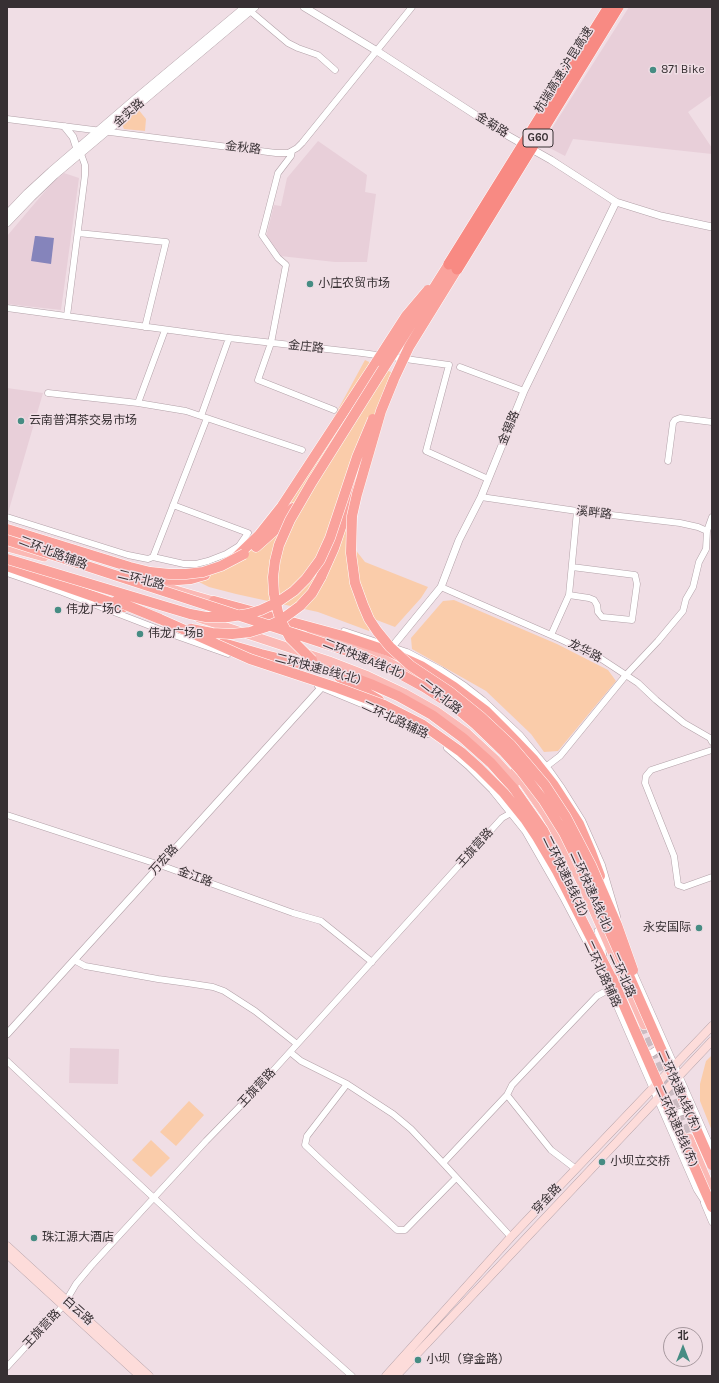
<!DOCTYPE html>
<meta charset="utf-8">
<style>
body{margin:0}
#map{position:relative;width:719px;height:1383px;overflow:hidden;background:#f0dee5;font-family:Karla,"Noto Sans SC",sans-serif}
canvas{display:block}
.frame{position:absolute;inset:0;border:8px solid #373033;pointer-events:none}
.north{position:absolute;left:663px;top:1327px;width:40px;height:40px;box-sizing:border-box;background:#f0dee5;border:1px solid #a6989e;border-radius:50%;rotate:0deg;font-size:11px;font-weight:700;line-height:16px;text-align:center;color:#373033}
.north::after{content:'';display:block;margin:auto;width:14px;height:18px;background:#468c83;clip-path:polygon(50% 0,100% 100%,50% 72%,0 100%)}
</style>
<div id="map">
<canvas width="719" height="1383"></canvas>
<div class="frame"></div>
<div class="north">北</div>
</div>
<script>
const context = document.querySelector('canvas').getContext('2d');
context.lineJoin = 'round';
function paint(path, color) {
  context.fillStyle = color;
  context.fill(path, 'evenodd');
}
function shape(rows) {
  const path = new Path2D();
  for (const r of rows) {
    path.moveTo(r[0], r[1]);
    for (let i = 2; i < r.length; i += 2) path.lineTo(r[i], r[i + 1]);
  }
  return path;
}
function stroke(path, color, width, dash) {
  context.strokeStyle = color;
  context.lineWidth = width;
  context.lineCap = dash ? 'butt' : 'round';
  context.setLineDash(dash || []);
  context.stroke(path);
}
function write(font, color, halo, rows, align = 'center') {
  context.font = font + ' Karla,"Noto Sans SC",sans-serif';
  context.lineWidth = 3;
  context.setLineDash([]);
  context.textBaseline = 'middle';
  context.strokeStyle = halo;
  context.fillStyle = color;
  for (const [text, x, y, turn = 0] of rows) {
    context.save();
    context.translate(x, y);
    context.rotate((+turn || 0) * Math.PI / 180);
    context.textAlign = isNaN(turn) ? turn : align;
    if (halo) context.strokeText(text, 0, 0);
    context.fillText(text, 0, 0);
    context.restore();
  }
}
const built = shape([
 [629,7,712,7,712,95,688,112,712,148,712,154,573,139,565,156,542,144],
 [318,141,367,175,365,192,376,194,367,262,335,262,280,256,266,237,274,205,281,206,287,178],
 [64,173,79,178,61,310,7,304,7,236,52,183],
 [7,388,43,393,8,513,7,513],
 [70,1048,119,1049,118,1084,69,1083]
]);
const green = shape([
 [138,109,146,119,145,131,124,129,121,122],
 [365,360,397,375,356,516,354,548,365,562,428,587,421,598,395,627,374,619,369,631,318,612,236,594,209,587,189,577,223,561,261,535,287,503],
 [454,600,557,644,608,670,616,681,558,751,544,752,531,734,486,691,412,649,411,638,443,601],
 [712,1055,712,1131,700,1101,700,1084,706,1061],
 [189,1101,204,1115,176,1146,160,1132],
 [151,1140,170,1158,151,1177,132,1160]
]);
const water = shape([
 [35,236,37,236,54,238,51,264,31,261]
]);
const primaryTunnel = shape([
 [640,1026,689,1138]
]);
const minor = shape([
 [250,11,288,43,298,48,318,55,335,70],
 [7,119,276,153,288,153,297,148,302,143,412,7],
 [292,151,291,156,278,173,262,235,278,258,286,265,271,343,258,380,334,410],
 [78,233,166,242,145,327],
 [7,308,229,338,362,353,449,365,426,451,488,479],
 [67,316,85,175,85,165,81,154],
 [460,367,524,391],
 [48,393,138,403,186,411,302,450],
 [138,403,165,330],
 [201,416,229,338],
 [668,461,673,423,675,420,680,418,712,422],
 [481,497,577,511,680,523,698,527,707,531],
 [7,517,128,555,148,559,153,557,207,418],
 [153,557,184,564,196,564,208,561,226,554,239,546,248,533,173,505],
 [7,573,62,592,171,634,228,654],
 [441,587,560,639,600,658,638,683,656,700,684,723,710,738,712,742],
 [569,595,589,598,594,600,597,605,598,612,602,617,632,620,637,584,635,575,572,567],
 [344,631,407,652,441,670,465,686,483,700,520,735,550,771,562,788,582,820,602,865,617,916],
 [551,635,569,595,577,511],
 [318,686,393,717,428,734],
 [447,748,468,766,492,790,525,831,564,899,605,977],
 [712,750,651,770,646,776,645,783,674,856,678,885,684,887,712,877],
 [547,766,560,756,626,675,658,641,683,611,686,599,693,587,699,562,706,549,707,531,712,517],
 [7,815,160,865,293,913,321,921,372,962],
 [74,960,85,966,158,979,187,983,213,987,224,991,255,1011,297,1044],
 [290,1052,301,1061,347,1084,393,1114,411,1129,443,1163,511,1237],
 [7,1061,199,1240,352,1376],
 [347,1084,307,1136,305,1145,325,1164,397,1230,405,1230,456,1178],
 [507,1095,551,1150,576,1169],
 [443,1163,507,1095,512,1085,597,996,610,989,609,986],
 [704,1203,712,1222],
 [7,1367,63,1306,76,1284,91,1266,206,1141,251,1095,502,818,511,813]
]);
const tertiary = shape([
 [304,7,377,51,505,134,551,160,616,202,661,216,712,227],
 [65,127,73,137,77,149],
 [7,214,27,193,51,171,136,98,245,7],
 [7,223,32,197,55,175,255,7],
 [392,647,441,587,459,540,481,497,524,391,616,202],
 [598,931,601,941,603,958],
 [631,968,712,1151],
 [605,971,610,989,697,1189,708,1206],
 [7,1034,321,688],
 [642,1053,652,1053,659,1048,662,1043],
 [671,1121,674,1116,678,1113,684,1111,691,1112]
]);
const secondary = shape([
 [7,1246,149,1376],
 [7,1254,140,1376],
 [386,1376,511,1237,712,1026],
 [396,1376,712,1041]
]);
const primary = shape([
 [7,547,44,557],
 [148,582,220,603],
 [199,618,329,661,368,676,404,693,436,711,467,733,495,759,516,782],
 [311,632,385,660,425,683],
 [515,771,545,814,564,847,582,884,644,1025],
 [689,1138,712,1192]
]);
const trunk = shape([
 [256,547,274,531,293,508],
 [235,558,259,535,282,506,377,361],
 [7,566,124,607],
 [128,576,149,579,178,580,191,579,205,575],
 [321,577,334,548,356,483],
 [214,601,343,636,388,651,421,666,454,687,486,711,506,731,534,760,553,784,579,824,591,852,600,876],
 [223,643,261,654,343,674,373,685,398,696,432,715,463,738,491,763,515,790],
 [339,677,379,700]
]);
const trunkBridge = shape([
 [457,269,428,316,409,347,394,379,381,411,357,494,352,516,351,553,355,583,363,605,369,619,377,631,390,647,411,666,450,692,481,717,511,745,545,785,566,817,591,865,617,925,633,970],
 [377,361,406,316,428,290],
 [7,529,130,567,150,572,169,574,186,574,203,572,221,566,244,554],
 [7,540,360,655,393,670,424,687,455,707,475,724,504,752,521,771,544,801,564,833,588,882,712,1165],
 [7,559,190,614,206,617,228,617,248,614,261,610,278,602,294,591,306,579,320,560,330,538,357,457,373,419],
 [116,601,160,619,250,659,338,688,384,705,423,725,461,752,479,768,504,793,525,819,537,837,557,871,614,983],
 [191,629,212,633,232,634,250,632,266,627,281,620,300,606,312,593,321,577],
 [312,660,290,638,281,621,278,612,274,594,273,577,275,561,279,545,290,520,312,482,449,264],
 [515,790,543,830,567,877],
 [612,978,712,1207]
]);
const motorwayBridge = shape([
 [449,264,609,7],
 [457,269,618,7]
]);
const markers = [
 [653,70,4,"#468c83"],
 [310,284,4,"#468c83"],
 [21,421,4,"#468c83"],
 [58,610,4,"#468c83"],
 [140,634,4,"#468c83"],
 [699,928,4,"#468c83"],
 [602,1162,4,"#468c83"],
 [34,1238,4,"#468c83"],
 [418,1360,4,"#468c83"]
];
const shields = [
 [538,138,30]
];
const shieldNames = [
 ["G60",538,138]
];
const streetNames = [
 ["杭瑞高速;沪昆高速",564,70,-58],
 ["金实路",129,113,-41],
 ["金菊路",492,125,32],
 ["金秋路",243,148,7],
 ["金庄路",306,347,6],
 ["金锡路",509,428,-68],
 ["溪畔路",594,513,7],
 ["二环北路辅路",53,553,21],
 ["二环北路",141,580,14],
 ["龙华路",585,651,27],
 ["二环快速A线(北)",364,659,22],
 ["二环快速B线(北)",318,669,15],
 ["二环北路",441,697,38],
 ["二环北路辅路",395,720,25],
 ["王旗营路",475,848,-48],
 ["万宏路",164,860,-48],
 ["二环快速B线(北)",565,876,64],
 ["金江路",195,877,20],
 ["二环快速A线(北)",591,892,66],
 ["二环北路辅路",602,974,65],
 ["二环北路",622,975,66],
 ["王旗营路",257,1088,-47],
 ["二环快速A线(东)",679,1091,66],
 ["二环快速B线(东)",676,1126,66],
 ["穿金路",547,1199,-46],
 ["白云路",78,1311,42],
 ["王旗营路",42,1329,-47]
];
const poiNames = [
 ["871 Bike",661,70],
 ["小庄农贸市场",318,284],
 ["云南普洱茶交易市场",29,421],
 ["伟龙广场C",66,610],
 ["伟龙广场B",148,634],
 ["永安国际",691,928,"right"],
 ["小坝立交桥",610,1162],
 ["珠江源大酒店",42,1238],
 ["小坝（穿金路）",426,1360]
];
paint(built, '#e8cfd9');
paint(green, '#faccaa');
paint(water, '#8584bb');
stroke(primaryTunnel, '#cbbbc1', 9, [9, 4.5]);
stroke(minor, '#b2a1a8', 7);
stroke(tertiary, '#b2a1a8', 8);
stroke(secondary, '#b2a1a8', 9);
stroke(primary, '#fff', 10);
stroke(trunk, '#fff', 11);
stroke(minor, '#fff', 6);
stroke(tertiary, '#fff', 7);
stroke(secondary, '#fddcda', 8);
stroke(primary, '#fbb9b5', 9);
stroke(trunk, '#faa29c', 10);
stroke(trunkBridge, '#fff', 11, []);
stroke(motorwayBridge, '#fff', 12, []);
stroke(trunkBridge, '#faa29c', 10);
stroke(motorwayBridge, '#f88a83', 11);
for (const [x, y, r, color] of markers) {
  const dot = new Path2D();
  dot.arc(x, y, r, 0, 2 * Math.PI);
  context.fillStyle = color;
  context.fill(dot);
  stroke(dot, '#f0dee5', 1.5);
}
for (const [x, y, w] of shields) {
  const box = new Path2D();
  box.roundRect(x - w / 2, y - 9, w, 18, 3);
  context.fillStyle = '#f0dee5';
  context.fill(box);
  stroke(box, '#373033', 1);
}
write('bold 11px', '#373033', null, shieldNames);
write('12px', '#373033', '#f0dee5', streetNames);
write('12px', '#373033', '#f0dee5', poiNames, 'left');
</script>
